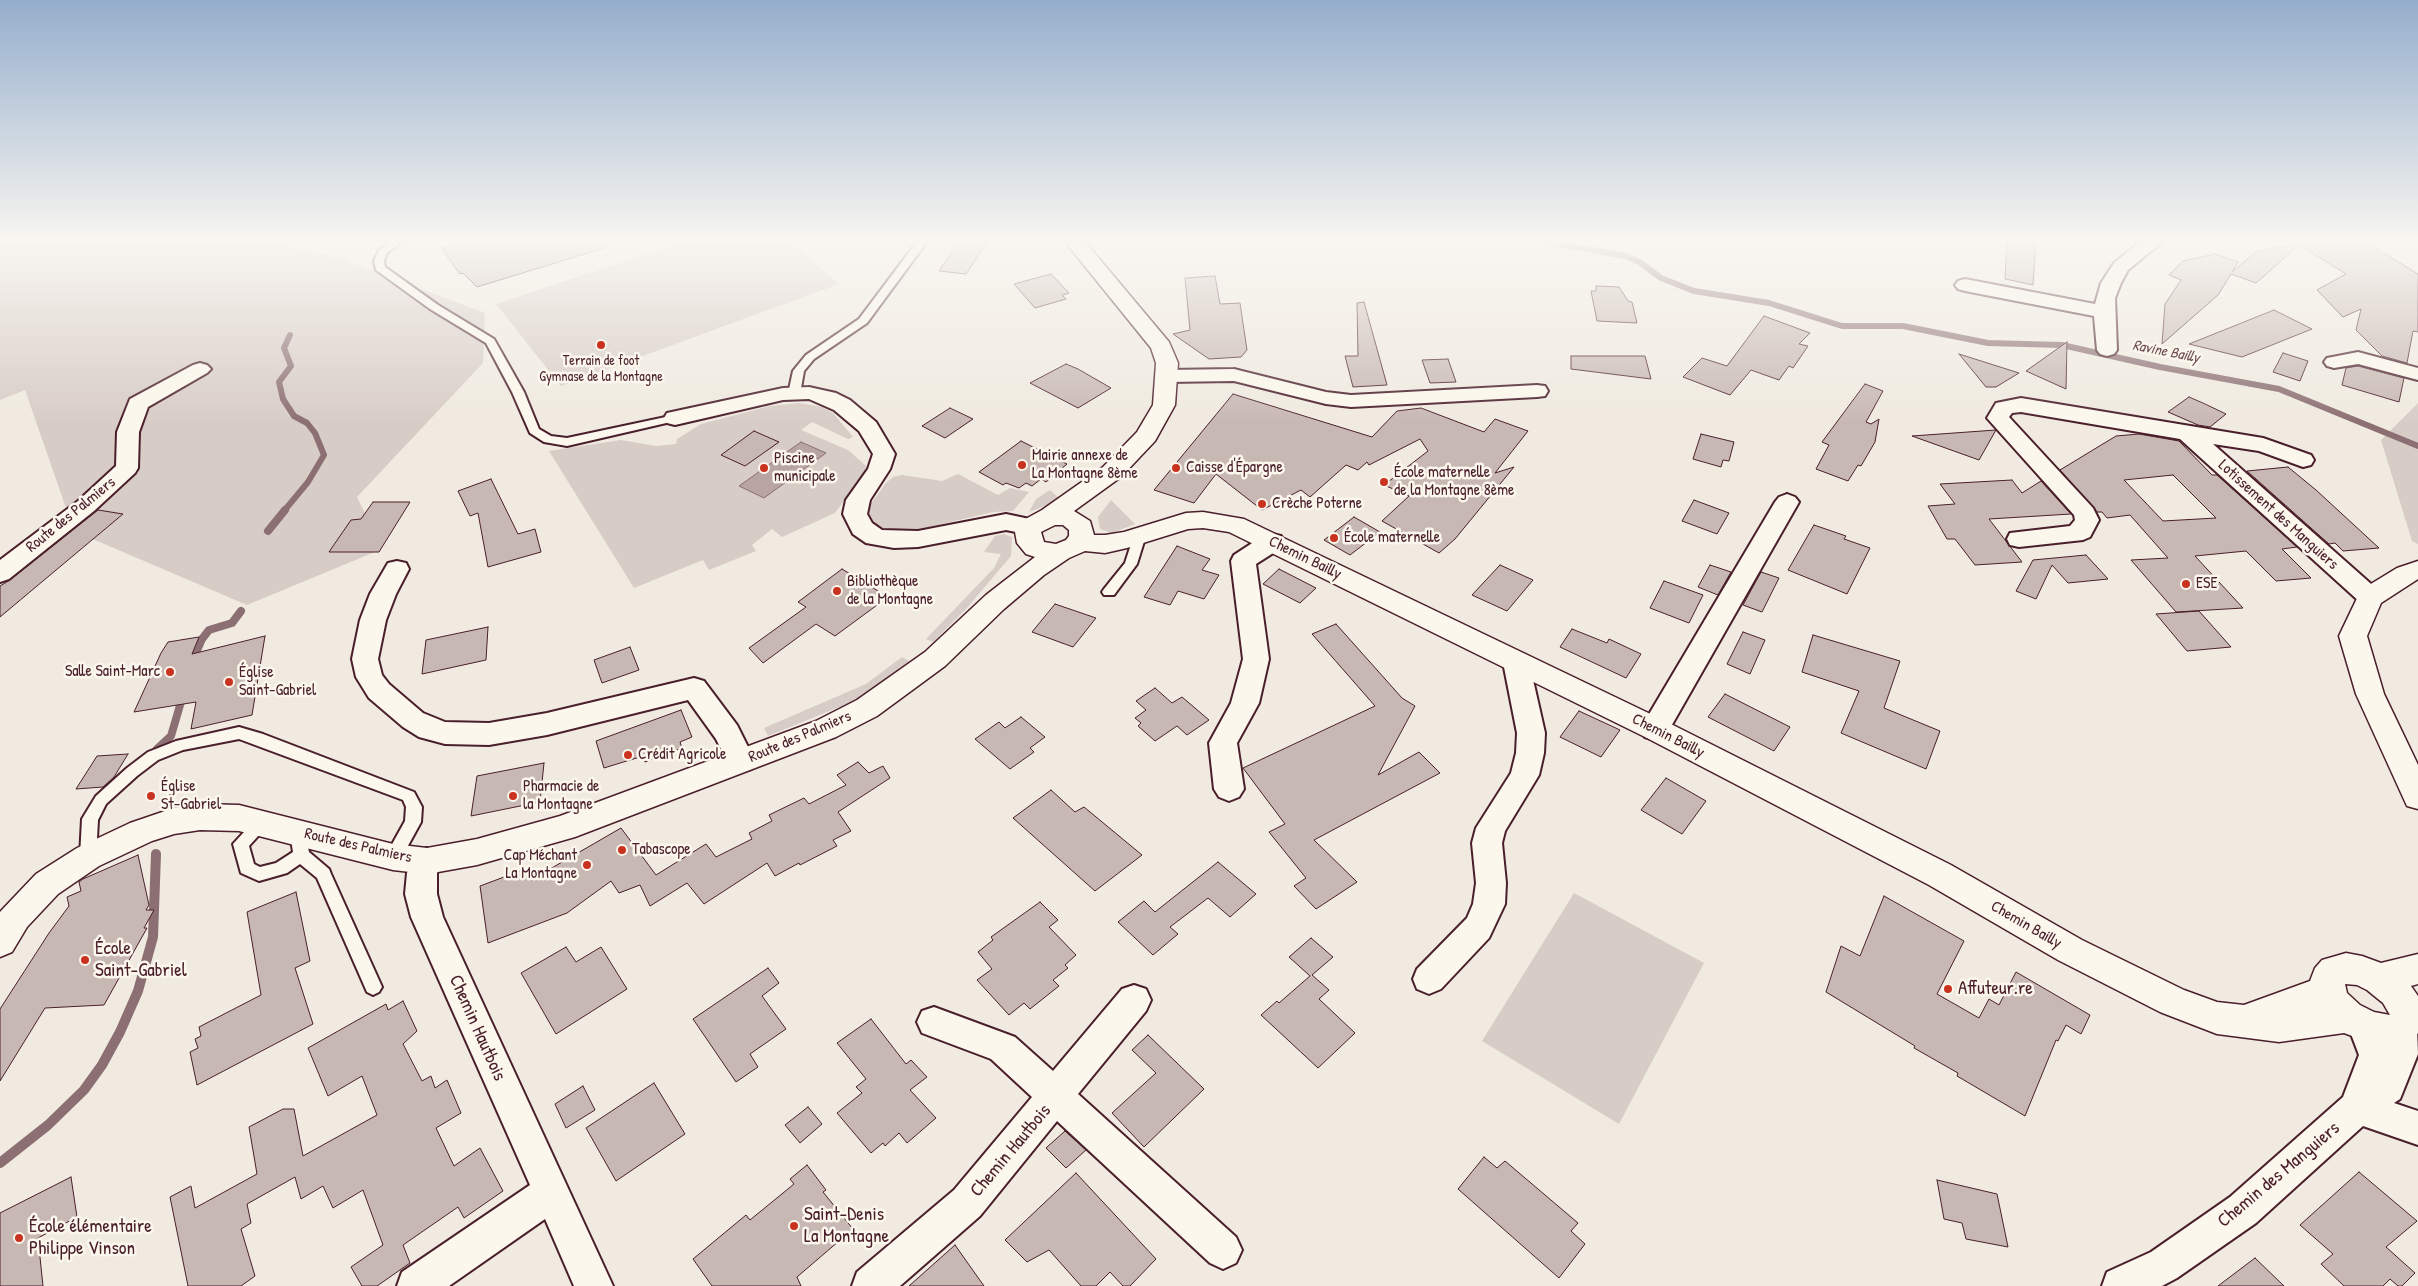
<!DOCTYPE html>
<meta charset="utf-8">
<style>
body{margin:0}
canvas{display:block;background:#f0eae0}
</style>
<canvas width="2418" height="1286"></canvas>
<script>
const context = document.querySelector('canvas').getContext('2d');
context.lineJoin = 'round';
function paint(path, color) {
  context.fillStyle = color;
  context.fill(path, 'evenodd');
}
function shape(rows) {
  const path = new Path2D();
  for (const r of rows) {
    path.moveTo(r[0], r[1]);
    for (let i = 2; i < r.length; i += 2) path.lineTo(r[i], r[i + 1]);
  }
  return path;
}
function stroke(path, color, width, dash) {
  context.strokeStyle = color;
  context.lineWidth = width;
  context.lineCap = dash ? 'butt' : 'round';
  context.setLineDash(dash || []);
  context.stroke(path);
}
function write(font, color, halo, rows, align = 'center') {
  context.font = font + ' "Patrick Hand",sans-serif';
  context.lineWidth = 5;
  context.setLineDash([]);
  context.textBaseline = 'middle';
  context.strokeStyle = halo;
  context.fillStyle = color;
  for (const [text, x, y, turn = 0] of rows) {
    context.save();
    context.translate(x, y);
    context.rotate((+turn || 0) * Math.PI / 180);
    context.textAlign = isNaN(turn) ? turn : align;
    if (halo) context.strokeText(text, 0, 0);
    context.fillText(text, 0, 0);
    context.restore();
  }
}
const green = shape([
 [0,243,280,243,339,258,485,313,483,363,357,497,382,549,247,605,74,531,25,390,0,400],
 [680,243,792,243,839,284,561,386,496,304],
 [800,403,822,407,833,413,853,437,848,439,812,422,801,430,848,450,866,466,863,475,835,513,782,537,772,529,752,545,756,551,709,570,703,560,634,588,549,451,621,440,656,446,676,444,677,439,701,424,770,406],
 [2418,403,2418,544,2412,541,2381,440],
 [958,474,998,495,1010,488,1029,492,1013,511,993,512,916,530,891,532,877,528,865,512,886,483,893,477,902,475,942,481],
 [1050,490,1061,500,1029,512,1036,499],
 [1111,500,1135,524,1112,533,1100,529,1098,517],
 [1004,534,1012,537,1011,556,967,608,933,642,926,639,994,568,1001,554,984,552,995,536],
 [902,657,909,661,866,693,849,703,768,736,764,728,866,684],
 [1574,893,1704,963,1619,1124,1482,1041]
]);
const water = shape([
 [801,442,826,453,764,498,739,486,801,442]
]);
const streamFar2 = shape([
 [1552,243,1626,256,1641,263,1661,278,1694,291,1769,303,1842,326,1903,326,1988,343,2062,345,2160,367,2279,389,2418,446],
 [284,511,308,482,324,455,315,433,307,423,294,416,283,399,279,382,291,366,284,348,290,335]
]);
const streamFar1 = shape([
 [268,531,285,510],
 [192,662,202,639,209,630,232,623,241,611],
 [157,749,171,736,183,695]
]);
const stream = shape([
 [0,1163,48,1125,84,1090,102,1065,120,1032,138,991,153,937,156,854]
]);
const building = shape([
 [461,243,606,243,607,247,477,287,463,273,460,274,442,249,461,243],
 [958,243,987,243,966,274,939,271,958,243],
 [2007,243,2036,243,2033,285,2005,279,2007,243],
 [2296,243,2367,243,2418,274,2418,332,2413,331,2407,363,2382,356,2356,330,2361,309,2343,317,2317,290,2346,274,2299,245,2256,283,2231,274,2218,295,2162,344,2165,304,2181,280,2169,275,2183,261,2215,254,2238,262,2232,272,2257,251,2298,244,2296,243],
 [1051,274,1069,293,1062,295,1066,299,1035,308,1014,284,1051,274],
 [1215,276,1220,304,1240,303,1247,350,1241,357,1209,359,1173,334,1190,330,1185,278,1215,276],
 [1596,286,1619,287,1628,301,1632,302,1637,323,1597,321,1591,291,1596,291,1596,286],
 [1364,302,1387,385,1353,387,1345,356,1358,356,1357,303,1364,302],
 [2274,310,2312,329,2242,357,2189,344,2274,310],
 [1764,316,1810,333,1799,344,1808,346,1793,368,1789,366,1779,380,1751,370,1730,395,1683,377,1702,358,1727,366,1764,316],
 [2067,342,2066,389,2026,371,2067,342],
 [2283,353,2308,361,2300,381,2273,372,2283,353],
 [1959,354,2019,373,1996,387,1986,387,1959,354],
 [1571,356,1645,356,1651,379,1571,369,1571,356],
 [1448,359,1456,382,1430,383,1422,360,1448,359],
 [1066,364,1078,369,1111,388,1078,408,1030,383,1066,364],
 [2358,366,2404,378,2399,402,2342,385,2346,368,2358,366],
 [1865,384,1883,391,1866,422,1871,424,1879,419,1875,442,1861,466,1858,465,1848,481,1816,469,1829,445,1822,442,1865,384],
 [1233,394,1372,437,1397,411,1421,408,1484,432,1495,419,1528,431,1495,473,1514,467,1455,539,1439,553,1382,521,1409,496,1384,485,1428,451,1420,439,1369,465,1367,462,1358,470,1346,465,1310,497,1301,490,1262,510,1216,474,1194,503,1154,490,1233,394],
 [2189,397,2203,403,2226,414,2210,427,2198,425,2168,412,2189,397],
 [950,408,973,419,945,438,922,426,950,408],
 [1996,430,1979,460,1912,436,1996,430],
 [754,431,779,442,745,466,721,455,754,431],
 [1701,434,1734,442,1729,461,1723,460,1721,467,1693,459,1701,434],
 [2139,434,2179,441,2212,475,2217,475,2297,547,2282,549,2311,578,2276,581,2246,551,2195,556,2243,608,2176,612,2131,560,2168,558,2130,515,2107,518,2102,512,2097,512,2060,470,2116,436,2139,434],
 [2173,475,2216,518,2163,521,2124,480,2173,475],
 [1021,441,1067,464,1046,482,1041,479,1032,486,1026,483,1019,488,1006,483,1003,485,979,472,1021,441],
 [2288,467,2316,490,2379,548,2343,551,2335,543,2329,544,2247,471,2288,467],
 [491,479,518,534,535,529,541,552,488,567,478,513,470,516,458,491,491,479],
 [2012,480,2022,493,2041,481,2071,514,1989,519,2022,562,1975,565,1955,539,1947,539,1928,506,1955,504,1940,484,2012,480],
 [1694,500,1729,513,1717,534,1682,521,1694,500],
 [373,502,410,502,379,552,329,552,351,520,361,519,373,502],
 [98,510,123,514,0,617,0,586,10,580,98,510],
 [1354,517,1380,532,1350,555,1324,540,1354,517],
 [1814,525,1846,536,1844,539,1870,548,1847,594,1788,570,1814,525],
 [1177,546,1210,559,1202,570,1219,575,1204,599,1178,591,1170,605,1144,597,1177,546],
 [2086,555,2108,579,2068,583,2052,565,2036,599,2016,591,2033,560,2086,555],
 [1500,565,1533,580,1507,611,1472,595,1500,565],
 [1710,565,1731,572,1718,595,1698,587,1710,565],
 [842,569,888,597,835,636,816,624,763,663,749,648,806,607,798,602,842,569],
 [1279,569,1316,588,1300,603,1263,584,1279,569],
 [1761,572,1779,578,1762,612,1743,605,1761,572],
 [1664,581,1703,595,1689,623,1650,608,1664,581],
 [1055,604,1096,618,1073,647,1032,632,1055,604],
 [2199,611,2231,647,2187,651,2156,614,2199,611],
 [1336,624,1402,698,1415,706,1378,775,1419,752,1440,773,1314,840,1357,882,1316,909,1294,886,1306,878,1269,832,1285,824,1243,768,1375,706,1312,634,1336,624],
 [488,627,486,660,422,674,426,640,488,627],
 [1572,629,1607,643,1609,639,1641,654,1626,678,1560,647,1572,629],
 [1743,632,1765,640,1750,674,1727,664,1743,632],
 [1813,635,1900,661,1884,708,1940,731,1926,769,1841,733,1859,691,1802,672,1813,635],
 [265,636,252,715,191,729,196,702,134,712,161,653,168,642,199,637,192,654,265,636],
 [630,647,639,670,602,683,594,660,630,647],
 [1155,688,1172,703,1182,697,1209,720,1187,735,1177,726,1155,741,1138,726,1141,723,1135,718,1146,710,1136,701,1155,688],
 [1725,694,1790,727,1774,751,1708,717,1725,694],
 [681,710,692,737,680,742,682,748,645,762,643,756,604,768,596,741,681,710],
 [1579,711,1620,730,1601,757,1560,737,1579,711],
 [1021,717,1045,737,1030,748,1034,752,1010,769,975,739,999,722,1005,728,1021,717],
 [128,754,114,777,103,787,76,789,97,756,128,754],
 [858,762,869,773,883,766,890,778,838,812,851,831,833,840,837,846,800,865,799,863,775,876,767,863,704,904,687,883,650,906,640,885,619,893,611,881,567,913,488,943,480,886,528,868,531,880,621,828,656,875,706,844,716,857,752,839,749,833,772,821,769,815,804,798,809,804,846,785,837,775,858,762],
 [544,763,540,802,471,816,477,776,544,763],
 [1666,778,1706,801,1682,834,1641,810,1666,778],
 [1051,790,1075,812,1084,807,1142,855,1095,891,1013,818,1051,790],
 [138,855,149,905,146,910,154,910,144,928,147,928,104,1005,45,1008,0,1081,0,1009,49,933,69,906,67,897,81,891,79,882,83,879,138,855],
 [1218,862,1256,894,1230,917,1208,898,1170,927,1178,934,1153,955,1118,922,1144,901,1155,912,1218,862],
 [296,892,310,961,295,968,313,1024,197,1085,190,1052,198,1048,195,1039,201,1036,199,1027,261,995,247,912,296,892],
 [1884,896,1964,941,1937,994,1979,1018,1989,999,1999,1005,2016,972,2090,1015,2081,1034,2066,1025,2058,1041,2056,1040,2025,1116,1957,1076,1958,1073,1914,1048,1915,1046,1826,992,1841,946,1860,956,1884,896],
 [1040,902,1058,920,1049,927,1076,955,1065,965,1068,968,1053,980,1059,986,1030,1009,1024,1003,1009,1015,977,980,992,969,978,952,993,940,991,937,1040,902],
 [1311,938,1333,957,1312,975,1329,990,1319,999,1355,1033,1318,1068,1261,1015,1277,1001,1279,1003,1310,976,1289,957,1311,938],
 [566,947,576,962,601,947,627,989,556,1034,521,973,566,947],
 [768,968,779,983,762,996,786,1029,750,1054,758,1067,736,1082,693,1019,768,968],
 [403,1001,417,1031,403,1044,422,1081,431,1076,435,1088,447,1080,461,1113,436,1128,454,1166,480,1148,503,1191,464,1218,458,1207,403,1245,410,1263,377,1286,362,1286,351,1267,383,1245,363,1190,333,1208,323,1186,301,1199,295,1177,247,1204,251,1223,241,1229,255,1276,241,1286,188,1286,170,1197,191,1186,195,1208,257,1174,249,1127,283,1109,294,1109,303,1156,377,1115,362,1076,328,1096,308,1048,386,1004,388,1010,403,1001],
 [871,1019,906,1064,911,1060,927,1077,910,1090,936,1118,907,1143,899,1133,885,1146,883,1143,871,1153,837,1113,862,1093,856,1087,866,1079,837,1043,871,1019],
 [1148,1035,1204,1089,1144,1147,1112,1113,1156,1073,1132,1050,1148,1035],
 [654,1083,685,1134,616,1181,586,1128,654,1083],
 [583,1086,595,1110,566,1128,555,1104,583,1086],
 [808,1107,822,1124,800,1143,785,1125,808,1107],
 [1065,1131,1086,1150,1066,1168,1046,1148,1065,1131],
 [1484,1157,1497,1168,1505,1161,1578,1223,1571,1231,1585,1244,1559,1278,1458,1189,1484,1157],
 [807,1165,826,1190,823,1192,853,1229,797,1277,801,1286,712,1286,693,1259,746,1215,750,1220,794,1184,790,1179,807,1165],
 [2359,1172,2417,1221,2386,1247,2415,1273,2402,1286,2398,1286,2390,1279,2383,1286,2344,1286,2321,1264,2333,1254,2300,1225,2359,1172],
 [1076,1173,1156,1259,1130,1286,1123,1286,1110,1272,1096,1286,1081,1286,1049,1250,1027,1262,1005,1240,1076,1173],
 [71,1177,77,1217,38,1238,43,1286,0,1286,0,1213,71,1177],
 [1937,1180,1997,1194,2008,1247,1966,1239,1962,1223,1944,1219,1937,1180],
 [955,1245,984,1286,909,1286,955,1245],
 [2255,1258,2284,1286,2218,1286,2255,1258]
]);
const lane = shape([
 [389,243,400,243,387,253,384,261,385,267,438,305,494,339,524,392,539,429,551,436,567,438,675,415,681,418,675,421,567,446,544,442,530,433,512,392,486,343,430,309,376,270,374,261,378,252,389,243],
 [916,243,926,243,867,323,814,359,804,371,800,394,794,397,790,396,788,394,793,371,806,355,859,319,916,243],
 [1140,531,1146,535,1137,564,1114,595,1104,595,1102,592,1104,589,1125,563,1134,535,1140,531],
 [239,727,263,734,414,792,422,807,421,822,399,862,393,864,387,862,385,857,405,821,406,807,403,800,239,739,183,750,158,760,137,776,106,804,98,820,96,857,94,862,88,864,82,862,80,857,82,819,96,796,127,768,148,752,176,741,239,727],
 [261,818,267,820,269,824,249,846,254,864,260,867,276,863,293,852,290,833,292,828,298,827,304,828,309,852,329,869,331,874,382,987,379,992,373,995,367,992,317,878,300,864,287,873,259,881,241,873,233,844,255,820,261,818]
]);
const street = shape([
 [2139,243,2161,243,2128,270,2121,283,2115,298,2117,350,2114,354,2107,356,2100,354,2097,350,2094,316,1965,291,1958,289,1955,285,1958,281,1965,279,2095,304,2101,283,2114,263,2139,243],
 [2358,352,2418,368,2418,380,2358,364,2334,368,2327,366,2324,362,2327,358,2358,352],
 [200,363,207,365,211,369,207,373,148,407,139,432,138,468,135,473,94,511,9,579,0,582,0,560,78,501,116,466,117,432,130,399,193,365,200,363],
 [1234,369,1326,392,1351,395,1537,385,1545,386,1548,391,1545,396,1537,397,1351,407,1326,404,1234,381,1167,382,1160,380,1156,376,1160,372,1167,370,1234,369],
 [809,387,836,393,850,400,876,422,895,454,890,469,870,500,867,514,872,523,882,530,918,531,1006,514,1039,521,1043,527,1039,533,1031,535,1006,530,918,547,894,548,866,543,853,534,843,514,846,500,868,469,873,454,859,431,834,410,809,399,783,400,675,425,667,423,664,418,667,413,783,388,809,387],
 [2021,398,2263,438,2311,455,2314,460,2311,465,2303,467,2259,451,2213,444,2379,591,2383,597,2379,603,2370,606,2361,603,2180,439,2021,412,2012,413,2009,417,2093,508,2099,520,2090,537,2083,540,2019,547,2010,545,2007,539,2010,533,2070,526,2075,520,2074,515,1987,418,1996,403,2021,398],
 [1787,494,1795,497,1799,502,1665,737,1655,740,1645,737,1641,729,1645,721,1775,502,1779,497,1787,494],
 [1272,534,1281,536,1284,542,1281,548,1256,564,1269,659,1259,703,1237,743,1244,789,1239,797,1229,801,1219,797,1214,789,1209,743,1231,703,1243,659,1231,561,1234,555,1263,536,1272,534],
 [397,561,406,563,409,569,396,594,386,620,378,659,382,675,389,684,423,713,445,722,489,723,547,713,694,678,704,681,737,725,755,761,751,769,741,772,731,769,716,739,688,700,547,735,489,745,445,744,419,737,403,727,369,698,356,677,352,659,360,620,370,594,388,563,397,561],
 [1516,652,1525,655,1529,662,1545,733,1544,753,1539,775,1505,831,1502,843,1506,883,1505,904,1489,938,1441,989,1429,994,1417,989,1413,979,1417,969,1467,918,1473,904,1476,883,1472,843,1476,828,1511,773,1516,753,1517,733,1503,662,1507,655,1516,652],
 [427,848,438,852,442,861,437,873,437,894,443,917,613,1286,574,1286,545,1219,449,1286,397,1286,402,1272,530,1185,411,917,405,894,407,873,416,852,427,848],
 [1134,985,1146,989,1151,1000,1146,1011,1078,1094,1236,1237,1242,1250,1236,1263,1223,1269,1210,1263,1057,1121,980,1216,900,1286,852,1286,857,1272,954,1190,1032,1097,991,1059,922,1033,917,1022,922,1011,934,1007,1015,1037,1053,1071,1122,989,1134,985],
 [2365,1011,2377,1015,2384,1032,2383,1029,2388,1018,2400,1013,2412,1018,2417,1029,2418,1054,2400,1099,2394,1103,2418,1111,2418,1145,2363,1126,2256,1223,2177,1278,2162,1286,2102,1286,2107,1272,2151,1252,2230,1197,2343,1097,2359,1055,2348,1026,2353,1015,2365,1011]
]);
const secondary = shape([
 [1066,243,1086,243,1169,342,1178,363,1175,405,1155,441,1121,477,1074,511,1090,521,1094,535,1105,535,1124,532,1186,513,1203,512,1244,519,1665,721,1951,865,2082,940,2184,990,2217,1002,2244,1005,2310,981,2315,968,2322,960,2346,953,2362,956,2381,963,2418,954,2418,984,2411,986,2418,996,2418,1033,2412,1040,2385,1048,2344,1033,2279,1042,2217,1034,2160,1012,2058,960,1929,885,1645,737,1229,532,1203,528,1188,529,1127,548,1105,553,1085,551,1069,558,1044,575,1004,609,945,666,877,716,836,737,575,837,477,865,427,874,393,870,239,831,200,830,174,834,152,841,99,866,58,894,27,927,12,952,0,957,0,912,36,874,77,848,130,823,174,808,200,804,239,805,393,844,427,848,477,839,560,816,816,721,857,700,925,652,986,595,1035,557,1026,554,1017,543,1015,532,1022,521,1042,510,1103,467,1137,432,1153,405,1156,363,1151,348,1066,243],
 [1055,525,1063,525,1069,530,1069,536,1066,540,1056,544,1044,542,1041,532,1055,525],
 [2345,984,2357,985,2367,990,2383,1003,2390,1015,2374,1012,2360,1005,2347,993,2345,984],
 [2418,561,2418,579,2381,603,2367,636,2384,694,2418,765,2418,809,2407,806,2356,694,2339,636,2361,590,2397,568,2418,561]
]);
const markers = [
 [601,345,5,"#c8321e"],
 [1022,465,5,"#c8321e"],
 [764,468,5,"#c8321e"],
 [1176,468,5,"#c8321e"],
 [1384,482,5,"#c8321e"],
 [1262,504,5,"#c8321e"],
 [1334,538,5,"#c8321e"],
 [2186,584,5,"#c8321e"],
 [837,591,5,"#c8321e"],
 [170,672,5,"#c8321e"],
 [229,682,5,"#c8321e"],
 [628,755,5,"#c8321e"],
 [151,796,5,"#c8321e"],
 [513,796,5,"#c8321e"],
 [622,850,5,"#c8321e"],
 [587,865,5,"#c8321e"],
 [85,960,5,"#c8321e"],
 [1948,989,5,"#c8321e"],
 [794,1226,5,"#c8321e"],
 [19,1238,5,"#c8321e"]
];
const farPoinames = [
 ["Terrain de foot",601,361],
 ["Gymnase de la Montagne",601,377]
];
const farWaternames = [
 ["Ravine Bailly",2166,352,11]
];
const poiNames = [
 ["Mairie annexe de",1032,456],
 ["La Montagne 8ème",1032,474],
 ["Piscine",774,459],
 ["municipale",774,477],
 ["Caisse d'Épargne",1186,468],
 ["École maternelle",1394,473],
 ["de la Montagne 8ème",1394,491],
 ["Crèche Poterne",1272,504],
 ["École maternelle",1344,538],
 ["Bibliothèque",847,582],
 ["de la Montagne",847,600],
 ["ESE",2196,584],
 ["Salle Saint-Marc",160,672,"right"],
 ["Église",239,673],
 ["Saint-Gabriel",239,691],
 ["Crédit Agricole",638,755],
 ["Église",161,787],
 ["St-Gabriel",161,805],
 ["Pharmacie de",523,787],
 ["la Montagne",523,805],
 ["Tabascope",632,850],
 ["Cap Méchant",577,856,"right"],
 ["La Montagne",577,874,"right"]
];
const streetNames = [
 ["Route des Palmiers",71,515,-39],
 ["Lotissement des Manguiers",2278,515,42],
 ["Chemin Bailly",1305,558,26],
 ["Chemin Bailly",1668,736,27],
 ["Route des Palmiers",800,737,-23],
 ["Route des Palmiers",358,846,13],
 ["Chemin Bailly",2026,925,30]
];
const nearPoinames = [
 ["École",95,949],
 ["Saint-Gabriel",95,971],
 ["Affuteur.re",1958,989],
 ["Saint-Denis",804,1215],
 ["La Montagne",804,1237],
 ["École élémentaire",29,1227],
 ["Philippe Vinson",29,1249]
];
const nearStreetnames = [
 ["Chemin Hautbois",477,1028,66],
 ["Chemin Hautbois",1011,1151,-50],
 ["Chemin des Manguiers",2279,1175,-40]
];
paint(green, '#d8ccc6');
paint(water, '#b8a4a2');
stroke(water, '#8c6f72', 1);
stroke(streamFar2, '#8c6f72', 6);
stroke(streamFar1, '#8c6f72', 8);
stroke(stream, '#8c6f72', 10);
paint(building, '#c8b8b3');
stroke(building, '#4a1f2b', 1);
stroke(lane, '#4a1f2b', 4);
stroke(street, '#4a1f2b', 4);
stroke(secondary, '#4a1f2b', 3);
paint(lane, '#fbf7ec');
paint(street, '#fbf7ec');
paint(secondary, '#fbf7ec');
const sky = context.createLinearGradient(0, 0, 0, 423);
sky.addColorStop(0, '#95aecc');
sky.addColorStop(0.57, '#f8f6f1');
sky.addColorStop(1, '#f8f6f100');
context.fillStyle = sky;
context.fillRect(0, 0, 2418, 423);
for (const [x, y, r, color] of markers) {
  const dot = new Path2D();
  dot.arc(x, y, r, 0, 2 * Math.PI);
  context.fillStyle = color;
  context.fill(dot);
  stroke(dot, '#fbf7ec', 2);
}
write('14px', '#4a1f2b', '#fbf7ec', farPoinames);
write('italic 15px', '#704e55', '#fbf7ec', farWaternames);
write('16px', '#4a1f2b', '#fbf7ec', poiNames, 'left');
write('16px', '#4a1f2b', '#fbf7ec', streetNames);
write('19px', '#4a1f2b', '#fbf7ec', nearPoinames, 'left');
write('19px', '#4a1f2b', '#fbf7ec', nearStreetnames);
</script>
